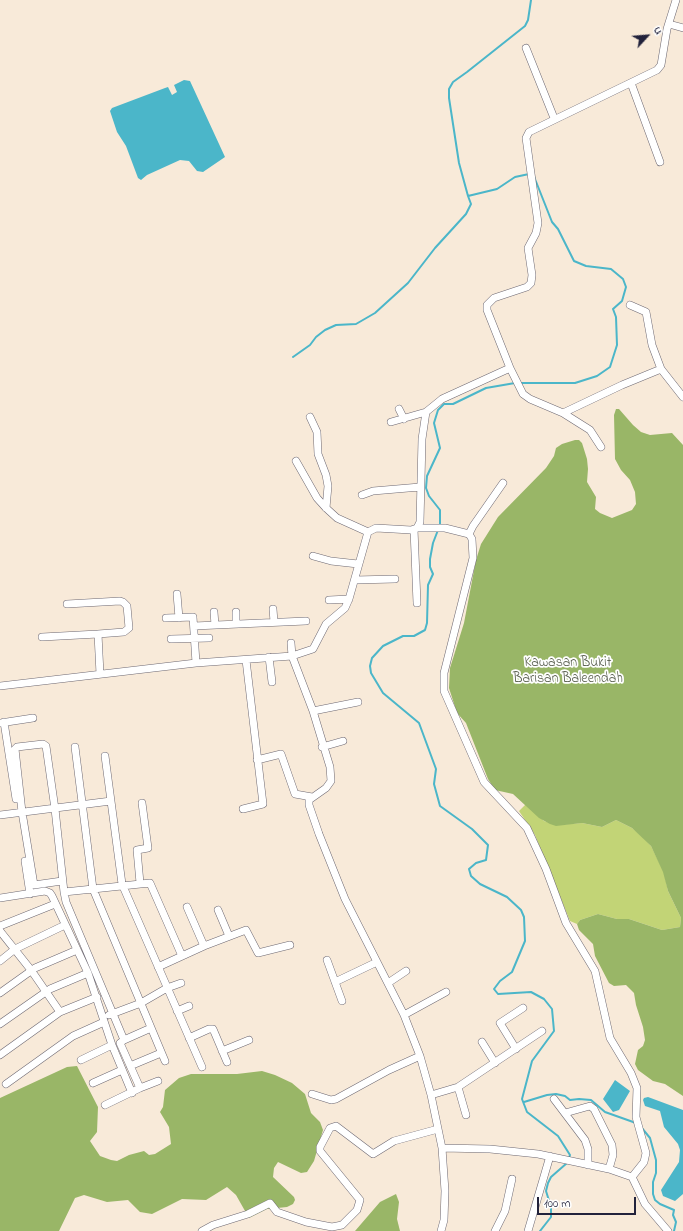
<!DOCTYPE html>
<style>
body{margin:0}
#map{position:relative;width:683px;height:1231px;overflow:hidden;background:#f8ead9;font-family:"Indie Flower",sans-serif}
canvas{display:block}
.north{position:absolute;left:627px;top:16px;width:40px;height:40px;-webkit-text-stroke:3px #fff;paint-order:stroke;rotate:64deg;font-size:11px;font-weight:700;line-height:16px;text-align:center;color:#22223b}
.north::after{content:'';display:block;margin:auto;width:14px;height:18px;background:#22223b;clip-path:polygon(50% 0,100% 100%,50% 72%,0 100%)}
.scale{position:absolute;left:537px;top:1197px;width:99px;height:18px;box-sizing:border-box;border:2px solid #22223b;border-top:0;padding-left:5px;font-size:12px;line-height:14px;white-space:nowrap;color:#22223b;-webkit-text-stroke:3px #fff;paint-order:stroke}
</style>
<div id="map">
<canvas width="683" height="1231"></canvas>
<div class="north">U</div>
<div class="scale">100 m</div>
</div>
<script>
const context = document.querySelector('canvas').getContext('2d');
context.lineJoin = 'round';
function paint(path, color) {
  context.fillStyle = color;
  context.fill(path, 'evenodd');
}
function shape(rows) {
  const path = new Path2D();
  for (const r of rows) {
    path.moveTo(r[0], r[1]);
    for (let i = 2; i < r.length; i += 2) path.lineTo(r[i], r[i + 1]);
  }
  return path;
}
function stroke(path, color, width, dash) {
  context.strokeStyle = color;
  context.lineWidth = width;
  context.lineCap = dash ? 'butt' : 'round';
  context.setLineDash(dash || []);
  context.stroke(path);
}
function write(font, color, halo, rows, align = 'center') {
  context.font = font + ' "Indie Flower",sans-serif';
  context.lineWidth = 3.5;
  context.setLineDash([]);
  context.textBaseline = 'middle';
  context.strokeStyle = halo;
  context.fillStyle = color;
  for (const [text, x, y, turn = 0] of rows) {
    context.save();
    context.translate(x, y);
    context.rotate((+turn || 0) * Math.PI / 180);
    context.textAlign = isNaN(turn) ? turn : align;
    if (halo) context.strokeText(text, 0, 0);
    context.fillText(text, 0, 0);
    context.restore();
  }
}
const green = shape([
 [526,804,544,821,556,825,582,823,602,827,616,820,632,828,643,837,651,846,664,872,668,891,681,918,680,927,662,930,629,919,617,919,598,914,580,920,577,924,570,921,535,835,519,811]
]);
const forest = shape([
 [616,409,619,409,633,425,641,432,650,435,672,433,683,445,683,1096,665,1084,653,1081,638,1070,635,1064,638,1050,643,1046,645,1040,643,1027,636,1005,634,993,626,985,614,986,609,983,595,956,593,944,579,930,577,924,580,920,598,914,617,919,629,919,662,930,680,927,681,918,668,891,663,872,651,846,632,828,616,820,602,827,582,823,556,826,550,824,539,818,513,794,495,790,488,779,466,723,457,713,449,688,450,668,464,623,476,560,481,544,498,517,546,468,554,456,556,448,562,444,575,440,579,440,582,443,587,459,588,469,587,482,596,497,595,509,600,513,612,518,632,510,636,504,635,492,630,480,621,470,615,459,614,415],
 [77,1066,98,1107,97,1132,90,1141,100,1156,111,1160,117,1161,129,1155,144,1151,149,1155,155,1154,171,1144,169,1127,160,1112,163,1107,165,1090,179,1078,191,1074,237,1074,262,1071,275,1075,292,1083,305,1094,311,1113,320,1122,323,1130,314,1161,307,1172,301,1173,278,1162,274,1168,273,1177,294,1197,295,1200,293,1204,287,1207,267,1209,249,1218,236,1195,227,1187,206,1200,182,1199,152,1214,140,1212,128,1200,107,1202,84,1195,75,1198,59,1231,0,1231,0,1098,67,1067],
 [396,1194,399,1202,397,1219,400,1231,355,1231,380,1202]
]);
const water = shape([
 [184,80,190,81,225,157,203,172,197,171,189,161,180,160,147,175,141,180,138,178,126,146,117,132,110,111,112,108,165,88,168,87,172,95,177,92,174,85],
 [615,1080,630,1091,619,1110,613,1112,603,1099],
 [648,1097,683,1110,683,1194,675,1201,663,1196,661,1190,679,1162,680,1150,678,1144,664,1127,660,1111,645,1106,643,1100,644,1098]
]);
const stream = shape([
 [529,174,515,177,497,189,468,196,459,163,449,98,449,89,453,82,467,72,525,26,528,20,531,0],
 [293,357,310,345,316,337,325,330,336,325,356,324,375,313,408,283,435,248,466,214,471,204,468,196],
 [519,383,575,383,597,376,610,367,617,345,616,317,613,309,622,301,626,287,623,279,611,269,586,266,574,261,558,229,552,222,533,174],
 [440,526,440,510,429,496,426,488,427,476,440,448,434,423,438,410,444,404,453,404,486,388,515,383],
 [438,530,433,543,430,559,430,567,433,574,428,585,427,623,425,630,414,636,403,636,383,646,372,658,370,666,371,673,383,693,419,723,436,769,434,784,440,806,472,829,488,845,486,860,476,863,469,869,471,876,480,884,507,897,521,910,524,917,525,941,512,972,500,981,494,989,498,994,531,992,544,999,552,1009,554,1031,532,1061,522,1099,527,1112,558,1136,570,1155,567,1163,551,1177,548,1183,546,1191,551,1207,551,1217,540,1231],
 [524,1102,547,1095,556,1094,565,1096,570,1100,579,1099,591,1100,605,1112,636,1123],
 [641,1127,650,1138,656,1160,656,1173,653,1182,653,1194,655,1200,660,1204,674,1210,673,1215,676,1222,674,1231]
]);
const minor = shape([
 [669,24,683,28],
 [526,48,554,118],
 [631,83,660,162],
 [630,305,646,312,652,345,661,369,683,397],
 [510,368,523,394,530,399,563,413,590,430,601,447],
 [399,409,404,419],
 [563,413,622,385,661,369],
 [310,417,317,432,318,454,326,475,328,486,326,508],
 [391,422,426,412],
 [296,461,317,498,326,508,337,518,368,532],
 [362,495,373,491,420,487],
 [414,529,417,603],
 [469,534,473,526,503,483],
 [313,556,331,561,358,564],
 [355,580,395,579],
 [177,594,179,618],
 [329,600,349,599],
 [67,604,120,601,123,602,127,606,129,628,124,632,98,634],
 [273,609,274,622],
 [214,612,215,625],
 [236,612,236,624],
 [166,618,193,617,196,663],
 [194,626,306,621],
 [42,637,98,634,100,674],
 [171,639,209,638],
 [291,643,292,656,313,711,330,767,331,781,326,788,309,800,309,805,319,834,345,899,404,1015,420,1056,431,1095,442,1148,490,1149,538,1154,609,1169,632,1177,644,1162,646,1153,636,1117,637,1088,631,1073,610,1038,595,971,566,923,546,869,527,828,484,782,444,691,444,673,473,558,472,539,469,534,445,528,417,528],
 [269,657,272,682],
 [0,686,196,663,292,656,313,649,326,624,345,608,349,599,368,532,376,528,411,530,417,528,420,522,422,439,426,412,442,399,510,368,487,310,487,305,494,298,527,287,531,283,532,275,528,248,536,233,538,223,526,138,529,132,657,70,661,65,667,29,676,0],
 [313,711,358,702],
 [4,722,16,799],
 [0,723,33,718],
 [75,747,93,889,150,883,182,956],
 [322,747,343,741],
 [105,756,122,884,202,1067],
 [257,760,281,754,295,794,312,797],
 [243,809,263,804,246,660],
 [0,815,111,801],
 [25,861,30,894],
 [62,881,34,885,22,812,15,749,17,747,43,744,46,746,55,809,64,892,66,902,124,1040,120,1043,140,1088,105,1105],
 [140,883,137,850,148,848,142,803],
 [64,892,93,889,165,1061],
 [0,898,45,891,50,893,52,896,88,973,112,1045,132,1093],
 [187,907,204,946],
 [218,910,229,936],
 [0,926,55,904],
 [0,931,31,970,60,1012],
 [327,960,342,1001],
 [0,961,15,949,65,925],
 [158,967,204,946,246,930,258,953,290,945],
 [335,982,377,962],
 [388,983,406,971],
 [0,993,35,968,77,950],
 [177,1011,189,1006],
 [109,1015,141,1003,167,988,181,983],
 [404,1015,446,992],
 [0,1024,50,989,88,973],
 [189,1038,209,1029,213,1029,227,1062],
 [124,1040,151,1028],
 [482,1042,495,1063],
 [516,1049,500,1023,523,1008],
 [222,1051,249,1040],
 [0,1055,60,1012,97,997],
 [81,1060,112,1045],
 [130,1066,161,1053],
 [93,1083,122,1070],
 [6,1084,73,1036,104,1022],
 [458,1087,466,1115],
 [140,1088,158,1081],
 [312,1094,331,1100,336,1099,389,1070,420,1056],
 [431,1095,458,1087,542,1031],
 [554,1099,585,1140,588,1149,588,1165],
 [565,1113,590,1106,594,1109,612,1145,613,1155,609,1169],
 [632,1177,645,1204,668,1231],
 [202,1231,213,1225,248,1214,270,1203,277,1212,306,1222,332,1227,342,1225,357,1210,360,1200,320,1151,320,1147,330,1128,336,1126,373,1154,394,1141,438,1129],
 [441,1231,444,1220,445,1191,442,1148],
 [495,1231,505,1211,512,1179],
 [528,1231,550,1156]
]);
const parkNames = [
 ["Kawasan Bukit",568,664],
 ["Barisan Baleendah",568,680]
];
paint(green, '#c2d476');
paint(forest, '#99b667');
paint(water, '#4bb6c9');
stroke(stream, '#4bb6c9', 2);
stroke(minor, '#6d6872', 8);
stroke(minor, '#fff', 7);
write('14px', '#5a6050', '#fff', parkNames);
</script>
